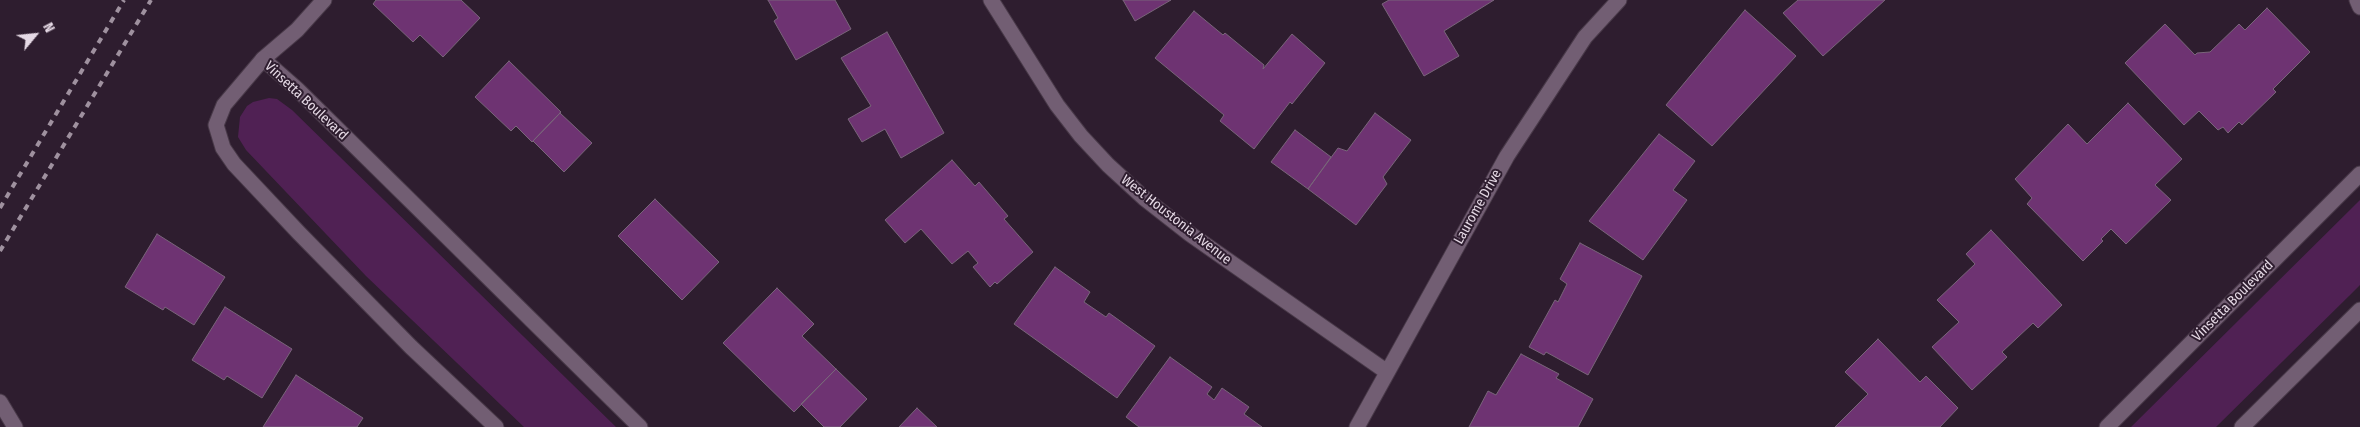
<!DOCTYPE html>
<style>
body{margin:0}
#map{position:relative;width:2360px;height:427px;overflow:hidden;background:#2e1d2f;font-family:"Fira Sans Condensed",sans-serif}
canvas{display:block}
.north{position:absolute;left:10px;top:10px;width:50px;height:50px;-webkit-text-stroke:4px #2e1d2f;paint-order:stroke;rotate:62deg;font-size:14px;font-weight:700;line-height:20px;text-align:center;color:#e5d9e5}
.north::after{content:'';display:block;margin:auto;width:18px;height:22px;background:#e5d9e5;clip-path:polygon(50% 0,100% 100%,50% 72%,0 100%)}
</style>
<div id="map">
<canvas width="2360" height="427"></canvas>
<div class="north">N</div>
</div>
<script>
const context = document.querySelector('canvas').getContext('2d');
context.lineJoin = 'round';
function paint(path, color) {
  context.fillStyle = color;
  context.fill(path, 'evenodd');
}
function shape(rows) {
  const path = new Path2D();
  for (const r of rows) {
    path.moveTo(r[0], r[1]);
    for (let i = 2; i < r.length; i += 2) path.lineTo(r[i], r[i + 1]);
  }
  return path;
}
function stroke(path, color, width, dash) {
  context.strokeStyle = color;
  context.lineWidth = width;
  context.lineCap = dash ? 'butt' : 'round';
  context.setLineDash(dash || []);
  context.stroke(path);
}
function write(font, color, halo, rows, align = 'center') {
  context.font = font + ' "Fira Sans Condensed",sans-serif';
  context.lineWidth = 4;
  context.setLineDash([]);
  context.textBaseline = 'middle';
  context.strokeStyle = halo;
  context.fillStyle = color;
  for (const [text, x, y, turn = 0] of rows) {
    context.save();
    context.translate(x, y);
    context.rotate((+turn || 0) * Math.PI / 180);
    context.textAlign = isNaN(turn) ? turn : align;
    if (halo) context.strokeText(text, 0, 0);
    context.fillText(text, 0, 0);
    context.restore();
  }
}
const green = shape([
 [269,98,277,99,292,110,616,427,524,427,366,276,246,150,238,137,240,117,247,106,253,102],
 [2360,200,2360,285,2349,296,2216,427,2131,427]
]);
const building = shape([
 [376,0,461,0,480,18,443,57,420,35,413,42,373,4,376,0],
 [768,0,835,0,851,29,796,60,774,21,778,18,768,0],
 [1123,0,1171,0,1135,21,1123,0],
 [1389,0,1494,0,1444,31,1459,56,1424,76,1382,4,1389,0],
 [1798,0,1885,0,1823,56,1783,13,1798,0],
 [2267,8,2310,52,2273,89,2276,92,2242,125,2239,122,2228,133,2223,127,2218,130,2199,111,2184,125,2125,63,2165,24,2195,55,2197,53,2210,52,2239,24,2245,30,2267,8],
 [1745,10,1796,56,1712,146,1666,105,1745,10],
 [1194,11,1223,35,1225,33,1264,65,1263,69,1292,34,1325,63,1292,104,1290,102,1254,149,1220,121,1224,115,1155,58,1194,11],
 [887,32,944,133,901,158,885,129,862,142,848,119,871,106,841,58,887,32],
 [509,61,561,112,532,142,516,126,511,131,475,97,509,61],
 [2128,103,2182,159,2155,185,2171,200,2126,244,2111,229,2101,239,2103,241,2083,261,2027,204,2032,198,2015,179,2068,124,2087,144,2128,103],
 [560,113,592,143,564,172,533,141,560,113],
 [1375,113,1411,140,1383,177,1387,184,1356,225,1308,189,1338,148,1347,151,1375,113],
 [1295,130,1331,157,1308,189,1271,162,1295,130],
 [1659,134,1695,161,1673,190,1687,200,1643,260,1589,221,1659,134],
 [952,160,975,186,979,182,1008,216,1004,219,1033,252,997,284,995,282,990,287,973,267,978,263,968,251,952,264,921,229,905,243,885,220,952,160],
 [655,199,719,262,682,300,618,236,655,199],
 [1991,230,2062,305,2038,328,2033,323,2002,352,2007,357,1972,390,1932,347,1959,322,1937,300,1975,264,1966,254,1991,230],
 [157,234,225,277,194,325,165,307,163,310,125,287,157,234],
 [1580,243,1642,276,1588,375,1546,352,1544,355,1529,347,1555,300,1558,302,1567,284,1560,279,1580,243],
 [1055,267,1090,292,1084,302,1106,317,1109,313,1155,346,1117,398,1014,324,1055,267],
 [777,288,814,324,802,336,836,369,794,412,723,343,777,288],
 [225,307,292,349,262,398,227,376,224,380,192,360,225,307],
 [1878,339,1920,382,1926,376,1958,408,1940,427,1835,427,1868,394,1845,372,1878,339],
 [1521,354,1559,374,1556,378,1593,399,1578,427,1469,427,1488,391,1496,395,1521,354],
 [1170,357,1212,387,1207,394,1214,400,1222,388,1249,407,1244,414,1262,427,1139,427,1126,417,1170,357],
 [836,369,867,399,840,427,824,427,801,404,836,369],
 [296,375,363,418,357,427,263,427,296,375],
 [917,408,937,427,899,427,917,408]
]);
const lane = shape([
 [263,59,297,30,324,0]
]);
const street = shape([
 [991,0,1057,105,1081,136,1108,165,1144,198,1190,234,1387,372],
 [2357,0,2360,7],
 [0,402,15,427],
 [496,427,411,347,299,233,234,164,223,148,216,125,224,105,263,59,297,89,640,427],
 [1357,427,1507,156,1585,37,1619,0],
 [2107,427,2360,174],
 [2242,427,2360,310]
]);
const rail = shape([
 [0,208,124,0],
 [0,251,151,0]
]);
const streetNames = [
 ["Vinsetta Boulevard",306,101,43],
 ["Laurome Drive",1478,207,-61],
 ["West Houstonia Avenue",1176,220,38],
 ["Vinsetta Boulevard",2233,301,-45]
];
paint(green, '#502154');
paint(building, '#6e3372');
stroke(building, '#79657a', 1);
stroke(lane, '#483948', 17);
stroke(street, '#483948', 17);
stroke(lane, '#725e73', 15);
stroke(street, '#725e73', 15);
stroke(rail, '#9f919f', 4, [6, 6]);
write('14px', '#e5d9e5', '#2e1d2f', streetNames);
</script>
